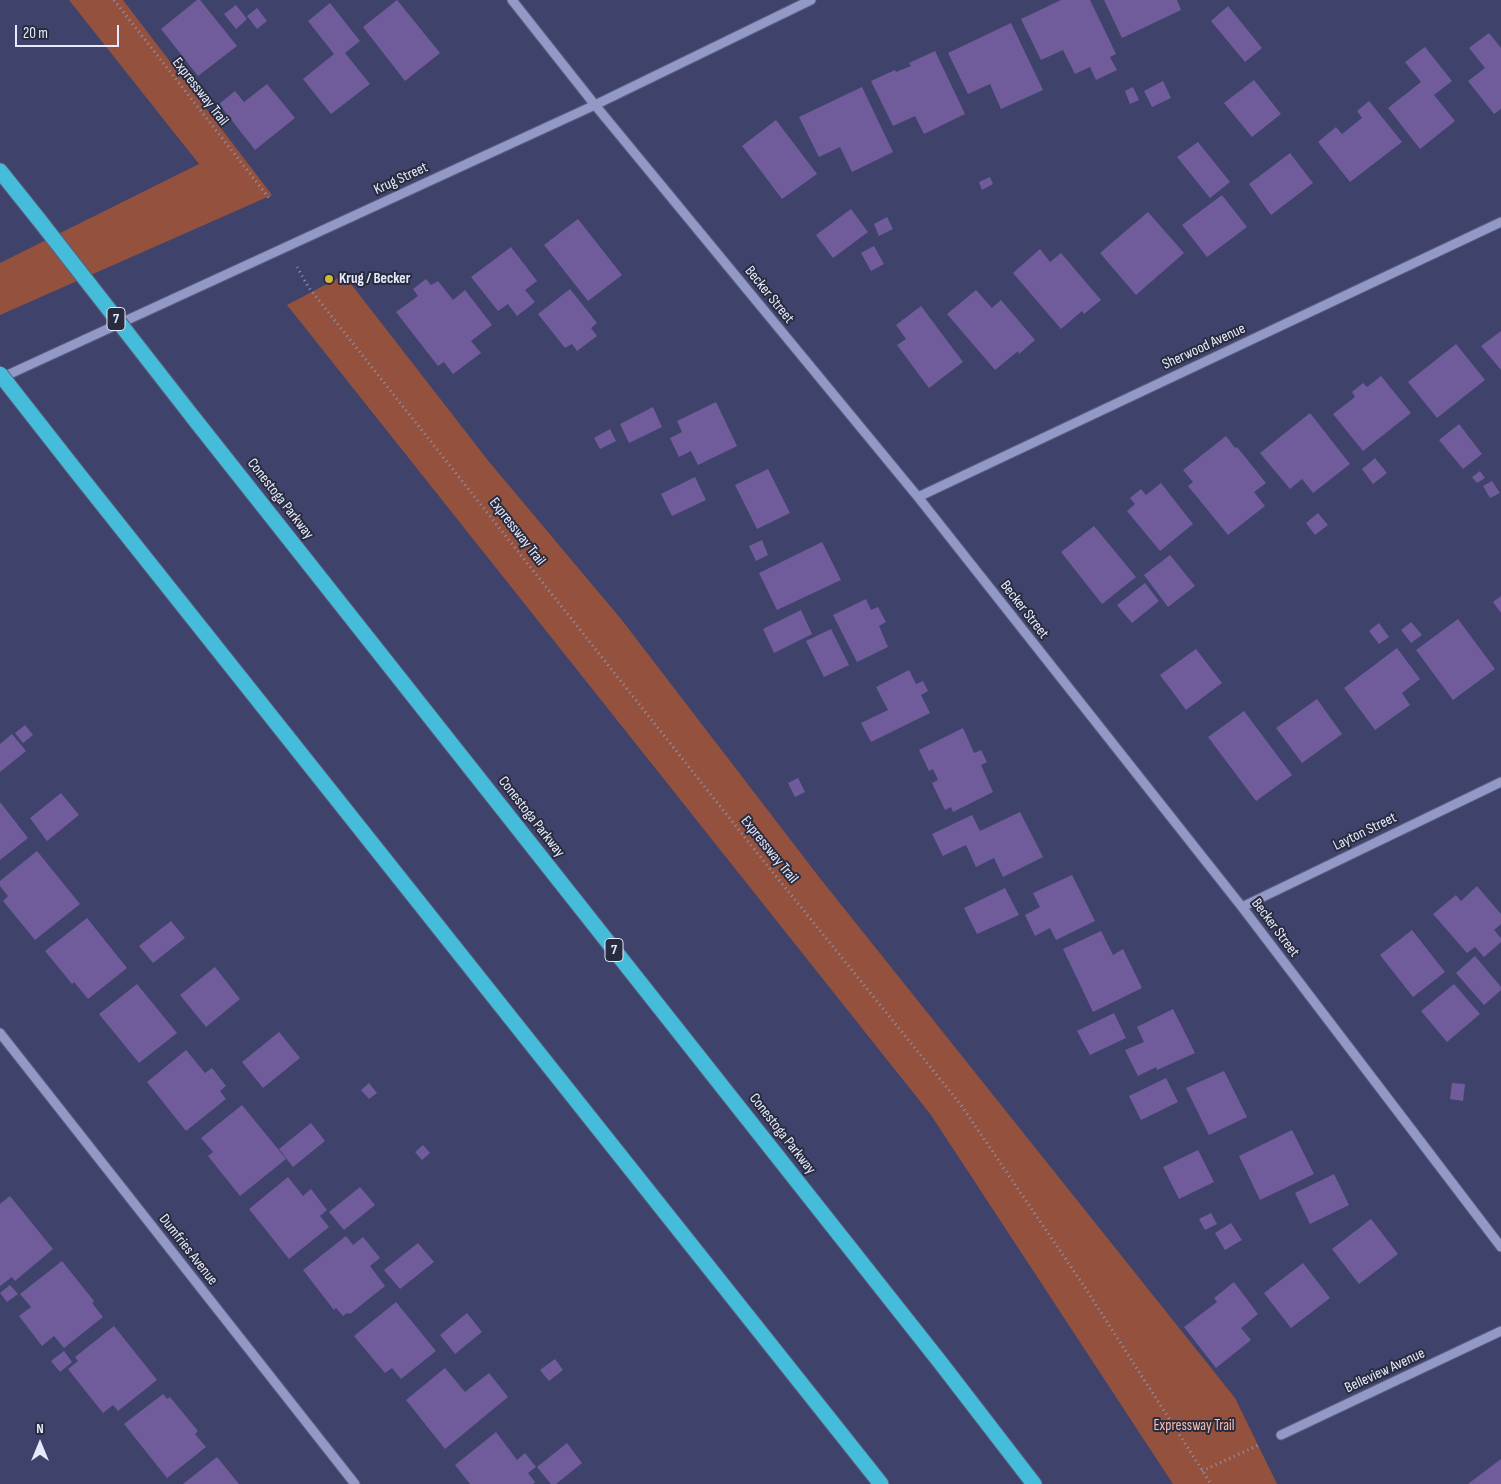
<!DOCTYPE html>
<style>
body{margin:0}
#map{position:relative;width:1501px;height:1484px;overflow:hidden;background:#3f436b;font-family:"Sofia Sans Condensed",sans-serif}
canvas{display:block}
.north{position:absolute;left:15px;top:1419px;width:50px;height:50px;-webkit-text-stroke:4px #292c3e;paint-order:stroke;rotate:0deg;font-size:14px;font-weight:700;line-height:20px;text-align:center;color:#e7eafe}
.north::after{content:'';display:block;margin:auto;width:18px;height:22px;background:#e7eafe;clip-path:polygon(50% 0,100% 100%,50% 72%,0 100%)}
.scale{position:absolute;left:15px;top:25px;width:104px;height:22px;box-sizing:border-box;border:2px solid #e7eafe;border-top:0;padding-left:6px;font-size:15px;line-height:18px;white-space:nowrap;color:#e7eafe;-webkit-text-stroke:4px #292c3e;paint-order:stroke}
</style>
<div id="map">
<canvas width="1501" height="1484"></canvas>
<div class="north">N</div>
<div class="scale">20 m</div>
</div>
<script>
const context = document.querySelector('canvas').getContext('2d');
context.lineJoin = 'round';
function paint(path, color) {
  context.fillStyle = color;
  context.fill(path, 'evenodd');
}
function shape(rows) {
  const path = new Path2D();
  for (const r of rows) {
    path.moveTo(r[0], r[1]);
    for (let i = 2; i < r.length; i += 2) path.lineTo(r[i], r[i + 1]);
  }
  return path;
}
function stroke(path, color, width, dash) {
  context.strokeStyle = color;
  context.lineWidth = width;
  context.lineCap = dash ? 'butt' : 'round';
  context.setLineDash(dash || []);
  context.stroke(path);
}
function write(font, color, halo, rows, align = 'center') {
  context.font = font + ' "Sofia Sans Condensed",sans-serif';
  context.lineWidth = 4;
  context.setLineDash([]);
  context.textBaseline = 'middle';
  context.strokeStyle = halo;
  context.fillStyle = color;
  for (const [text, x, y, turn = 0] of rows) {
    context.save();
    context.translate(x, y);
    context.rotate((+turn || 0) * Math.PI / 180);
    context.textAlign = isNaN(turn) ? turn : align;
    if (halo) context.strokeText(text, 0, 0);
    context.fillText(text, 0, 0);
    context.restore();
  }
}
const green = shape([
 [69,0,123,0,272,195,0,315,0,263,199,164],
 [344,275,490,463,621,619,819,877,1235,1398,1277,1484,1173,1484,931,1115,287,305]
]);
const building = shape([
 [197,0,200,0,237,46,198,76,161,29],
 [397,0,440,53,405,81,363,27],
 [1061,0,1090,0,1116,54,1110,57,1117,70,1096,80,1090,67,1075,74,1063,50,1041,60,1021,19],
 [1104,0,1177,0,1181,10,1122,38],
 [330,3,360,41,345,53,370,84,331,114,303,79,334,54,308,21],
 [236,5,247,19,236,29,224,14],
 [1228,6,1262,48,1245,62,1211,21],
 [257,8,267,21,257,29,247,16],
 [1011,23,1043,90,1001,109,990,84,968,94,948,53],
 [1489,33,1501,48,1501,109,1494,114,1468,81,1485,68,1469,48],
 [1425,47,1452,81,1434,95,1455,121,1420,149,1388,108,1421,82,1405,62],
 [935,51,965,114,924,134,915,116,893,126,871,81,895,70,896,72,911,66,909,63],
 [1254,80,1281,114,1252,137,1224,103],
 [1163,81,1171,98,1152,107,1144,91],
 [267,84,295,118,255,150,219,104,235,91,244,102],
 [862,87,893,152,852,172,840,147,819,157,799,117],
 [1133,87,1139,100,1130,104,1125,91],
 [1369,101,1402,142,1350,182,1318,142,1336,127,1342,134,1362,118,1357,111],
 [776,120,817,174,782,199,742,146],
 [1198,142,1230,182,1210,198,1177,157],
 [1290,153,1313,183,1271,215,1249,184],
 [990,177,993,184,982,190,979,182],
 [1222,195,1247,227,1207,257,1182,225],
 [851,209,868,232,833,258,816,235],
 [1148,212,1184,253,1136,295,1100,253],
 [887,217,893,229,879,236,874,224],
 [578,219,622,275,588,301,544,245],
 [874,246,884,264,871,271,861,253],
 [511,247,537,281,525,290,535,302,517,316,508,304,498,311,471,277],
 [1040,249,1050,262,1061,253,1101,300,1084,314,1082,311,1061,329,1013,273],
 [426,279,431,285,438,281,453,300,465,290,492,325,471,341,481,353,453,374,444,362,438,366,396,312,418,296,413,289],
 [570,289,597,323,591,328,597,336,577,351,572,344,565,348,538,314],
 [976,290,992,308,1001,300,1035,340,1019,354,1018,351,995,370,947,314],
 [921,306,963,362,929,388,897,345,906,339,896,325],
 [1501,331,1501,370,1481,346],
 [1456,344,1485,380,1437,418,1408,382],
 [1381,376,1411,413,1363,451,1333,414,1355,397,1352,392,1363,383,1367,387],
 [716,402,737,446,698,465,691,451,679,457,670,438,682,432,677,421],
 [653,407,662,427,629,443,620,424],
 [1310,413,1350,464,1313,493,1302,479,1290,489,1260,453],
 [1459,424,1482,454,1463,469,1439,440],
 [610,429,616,441,600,449,594,438],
 [1226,436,1235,448,1237,447,1266,483,1254,492,1265,506,1228,535,1188,486,1193,482,1183,470],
 [1375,458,1387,473,1373,484,1362,469],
 [768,469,790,513,757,529,735,485],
 [1480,471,1485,478,1477,483,1472,477],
 [695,477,706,500,672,516,661,494],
 [1492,481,1500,493,1490,498,1483,486],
 [1161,483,1193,524,1160,551,1127,511,1135,504,1130,498,1141,489,1146,495],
 [1318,513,1328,525,1315,535,1306,523],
 [1094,526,1136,577,1102,604,1061,552],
 [762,540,768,555,756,561,749,546],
 [822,542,841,580,777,610,759,573],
 [1170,555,1195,586,1168,607,1144,575],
 [1145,583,1159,601,1132,623,1117,605],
 [1501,596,1501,613,1493,602],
 [866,599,871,610,878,607,886,622,879,626,888,647,857,662,833,615],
 [801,610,812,634,774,653,763,629],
 [1458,619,1495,669,1453,700,1416,650],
 [1411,622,1422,635,1411,643,1401,630],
 [1379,623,1389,637,1379,644,1369,631],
 [831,629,849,665,824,677,806,641],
 [1397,648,1420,679,1402,693,1410,705,1375,730,1344,688],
 [1196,649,1222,683,1186,710,1160,675],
 [909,670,916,684,923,681,928,691,921,695,930,713,871,742,861,723,888,710,876,687],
 [1317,699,1342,734,1302,763,1276,728],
 [1244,711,1292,775,1256,801,1208,737],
 [25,725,33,735,23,743,15,733],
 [963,728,974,753,981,750,987,762,981,765,993,792,953,812,951,807,945,810,932,783,938,780,933,769,929,771,919,750],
 [12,734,26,751,0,772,0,744],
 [798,778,805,792,795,797,788,783],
 [61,793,79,815,47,841,30,818],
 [0,802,28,838,0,860],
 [1020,812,1043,857,1003,877,994,858,976,867,966,845,943,856,932,834,972,815,980,831],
 [37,851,80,904,35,940,3,901,8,896,0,886,0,881],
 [1072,875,1095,921,1056,940,1050,928,1035,936,1025,915,1040,907,1033,893],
 [1477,886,1501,914,1501,924,1494,930,1501,938,1501,942,1484,957,1475,947,1467,953,1433,914,1456,895,1461,901],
 [1005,888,1019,915,977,934,964,908],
 [87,918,127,968,88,999,74,982,72,984,45,951],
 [171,921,185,938,153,963,139,946],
 [1412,930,1445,972,1413,997,1380,955],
 [1101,931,1113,955,1123,949,1142,988,1093,1012,1063,949],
 [1475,956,1501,987,1501,990,1484,1005,1456,973],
 [215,967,240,999,206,1027,180,995],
 [137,984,177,1033,139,1063,99,1014],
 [1454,984,1480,1014,1447,1042,1421,1011],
 [1173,1009,1195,1053,1157,1070,1156,1067,1138,1076,1125,1050,1144,1042,1137,1027],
 [1114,1013,1126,1038,1090,1055,1077,1031],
 [279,1032,300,1058,263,1088,242,1062],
 [186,1050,205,1073,212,1068,226,1086,220,1091,226,1099,186,1131,147,1082],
 [1224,1071,1247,1117,1209,1135,1186,1088],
 [1166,1078,1178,1102,1141,1120,1129,1096],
 [369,1083,377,1093,369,1099,361,1090],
 [1452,1083,1465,1084,1463,1101,1450,1099],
 [242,1105,286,1159,240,1196,208,1156,213,1152,201,1138],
 [311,1123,325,1141,293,1167,279,1149],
 [1292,1130,1314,1174,1260,1200,1239,1156],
 [423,1145,430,1153,422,1160,415,1152],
 [1198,1150,1214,1182,1179,1199,1163,1167],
 [1334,1174,1349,1205,1310,1224,1295,1193],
 [288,1177,303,1196,311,1189,327,1210,320,1216,329,1227,289,1259,249,1209],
 [360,1187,375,1205,344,1230,329,1212],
 [10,1196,53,1249,15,1281,12,1277,0,1286,0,1204],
 [1211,1213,1217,1224,1205,1230,1199,1219],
 [1371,1219,1398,1254,1359,1284,1332,1249],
 [1231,1223,1242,1240,1225,1250,1215,1233],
 [346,1236,353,1245,363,1237,380,1258,370,1266,385,1286,350,1314,347,1313,343,1316,336,1308,334,1310,303,1270],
 [418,1243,434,1262,400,1289,384,1270],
 [62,1261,94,1301,92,1303,103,1317,64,1348,54,1336,42,1346,19,1316,31,1307,20,1294],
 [1303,1263,1330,1298,1291,1328,1264,1293],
 [1234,1282,1258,1314,1241,1328,1251,1340,1216,1368,1184,1327,1217,1302,1214,1298],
 [10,1285,18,1294,7,1302,0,1293],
 [396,1302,436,1351,401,1379,392,1368,385,1373,354,1336],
 [467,1313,482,1332,455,1354,440,1335],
 [114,1326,157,1380,118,1411,113,1405,103,1413,68,1369,78,1361,75,1357],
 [64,1351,72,1362,60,1372,51,1361],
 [555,1359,563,1370,549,1381,540,1370],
 [445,1368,465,1392,489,1373,508,1397,445,1449,406,1400],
 [163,1394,167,1399,170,1397,198,1431,195,1434,206,1447,167,1478,124,1424],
 [496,1432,517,1460,525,1453,536,1467,528,1473,535,1482,533,1484,470,1484,455,1465],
 [567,1443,582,1463,556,1484,551,1484,537,1467],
 [217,1457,239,1484,183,1484],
 [1501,1459,1501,1484,1468,1484]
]);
const path = shape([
 [114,0,269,198],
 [297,267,309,288,758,854,961,1105,1084,1286,1211,1484],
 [1202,1471,1261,1444]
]);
const minor = shape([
 [512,0,595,105,918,497,1242,907,1501,1247],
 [1,378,595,105,811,0],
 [918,497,1501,222],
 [1242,907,1501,782],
 [0,1033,355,1484],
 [1281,1435,1501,1331]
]);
const highway = shape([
 [0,171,40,221],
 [192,416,940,1362,1034,1484],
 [76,471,881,1484]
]);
const highwayBridge = shape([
 [40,221,192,416],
 [0,374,76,471]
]);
const markers = [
 [329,279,5,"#d0b736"]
];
const shields = [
 [116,319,18],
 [614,950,18]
];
const shieldNames = [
 ["7",116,319],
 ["7",614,950]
];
const streetNames = [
 ["Expressway Trail",200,92,52],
 ["Krug Street",401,179,-25],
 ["Becker Street",769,295,51],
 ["Sherwood Avenue",1204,347,-25],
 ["Conestoga Parkway",280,499,52],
 ["Expressway Trail",517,532,52],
 ["Becker Street",1024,610,52],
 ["Conestoga Parkway",531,817,52],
 ["Layton Street",1365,832,-26],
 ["Expressway Trail",769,850,51],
 ["Becker Street",1275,928,53],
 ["Conestoga Parkway",782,1134,52],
 ["Dumfries Avenue",188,1250,52],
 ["Belleview Avenue",1385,1371,-25]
];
const poiNames = [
 ["Krug / Becker",339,279]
];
const parkNames = [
 ["Expressway Trail",1194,1426]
];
paint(green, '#94523e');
paint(building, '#705c9a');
stroke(minor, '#5c5f7f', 11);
stroke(highway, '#5c5f7f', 17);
stroke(path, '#9195b3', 3, [1, 4]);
stroke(minor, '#9399c7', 9);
stroke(highway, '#45bcda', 15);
stroke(highwayBridge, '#5c5f7f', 17, []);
stroke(highwayBridge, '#45bcda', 15);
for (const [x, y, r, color] of markers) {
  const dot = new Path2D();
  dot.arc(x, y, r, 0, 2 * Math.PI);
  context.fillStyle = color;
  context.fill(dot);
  stroke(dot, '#292c3e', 2);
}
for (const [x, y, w] of shields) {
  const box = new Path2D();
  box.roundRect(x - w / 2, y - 11.5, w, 23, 4);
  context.fillStyle = '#292c3e';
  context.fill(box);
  stroke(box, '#e7eafe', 1);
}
write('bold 14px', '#e7eafe', null, shieldNames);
write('15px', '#e7eafe', '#292c3e', streetNames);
write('bold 15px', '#e7eafe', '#292c3e', poiNames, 'left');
write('15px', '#fbbeab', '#292c3e', parkNames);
</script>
